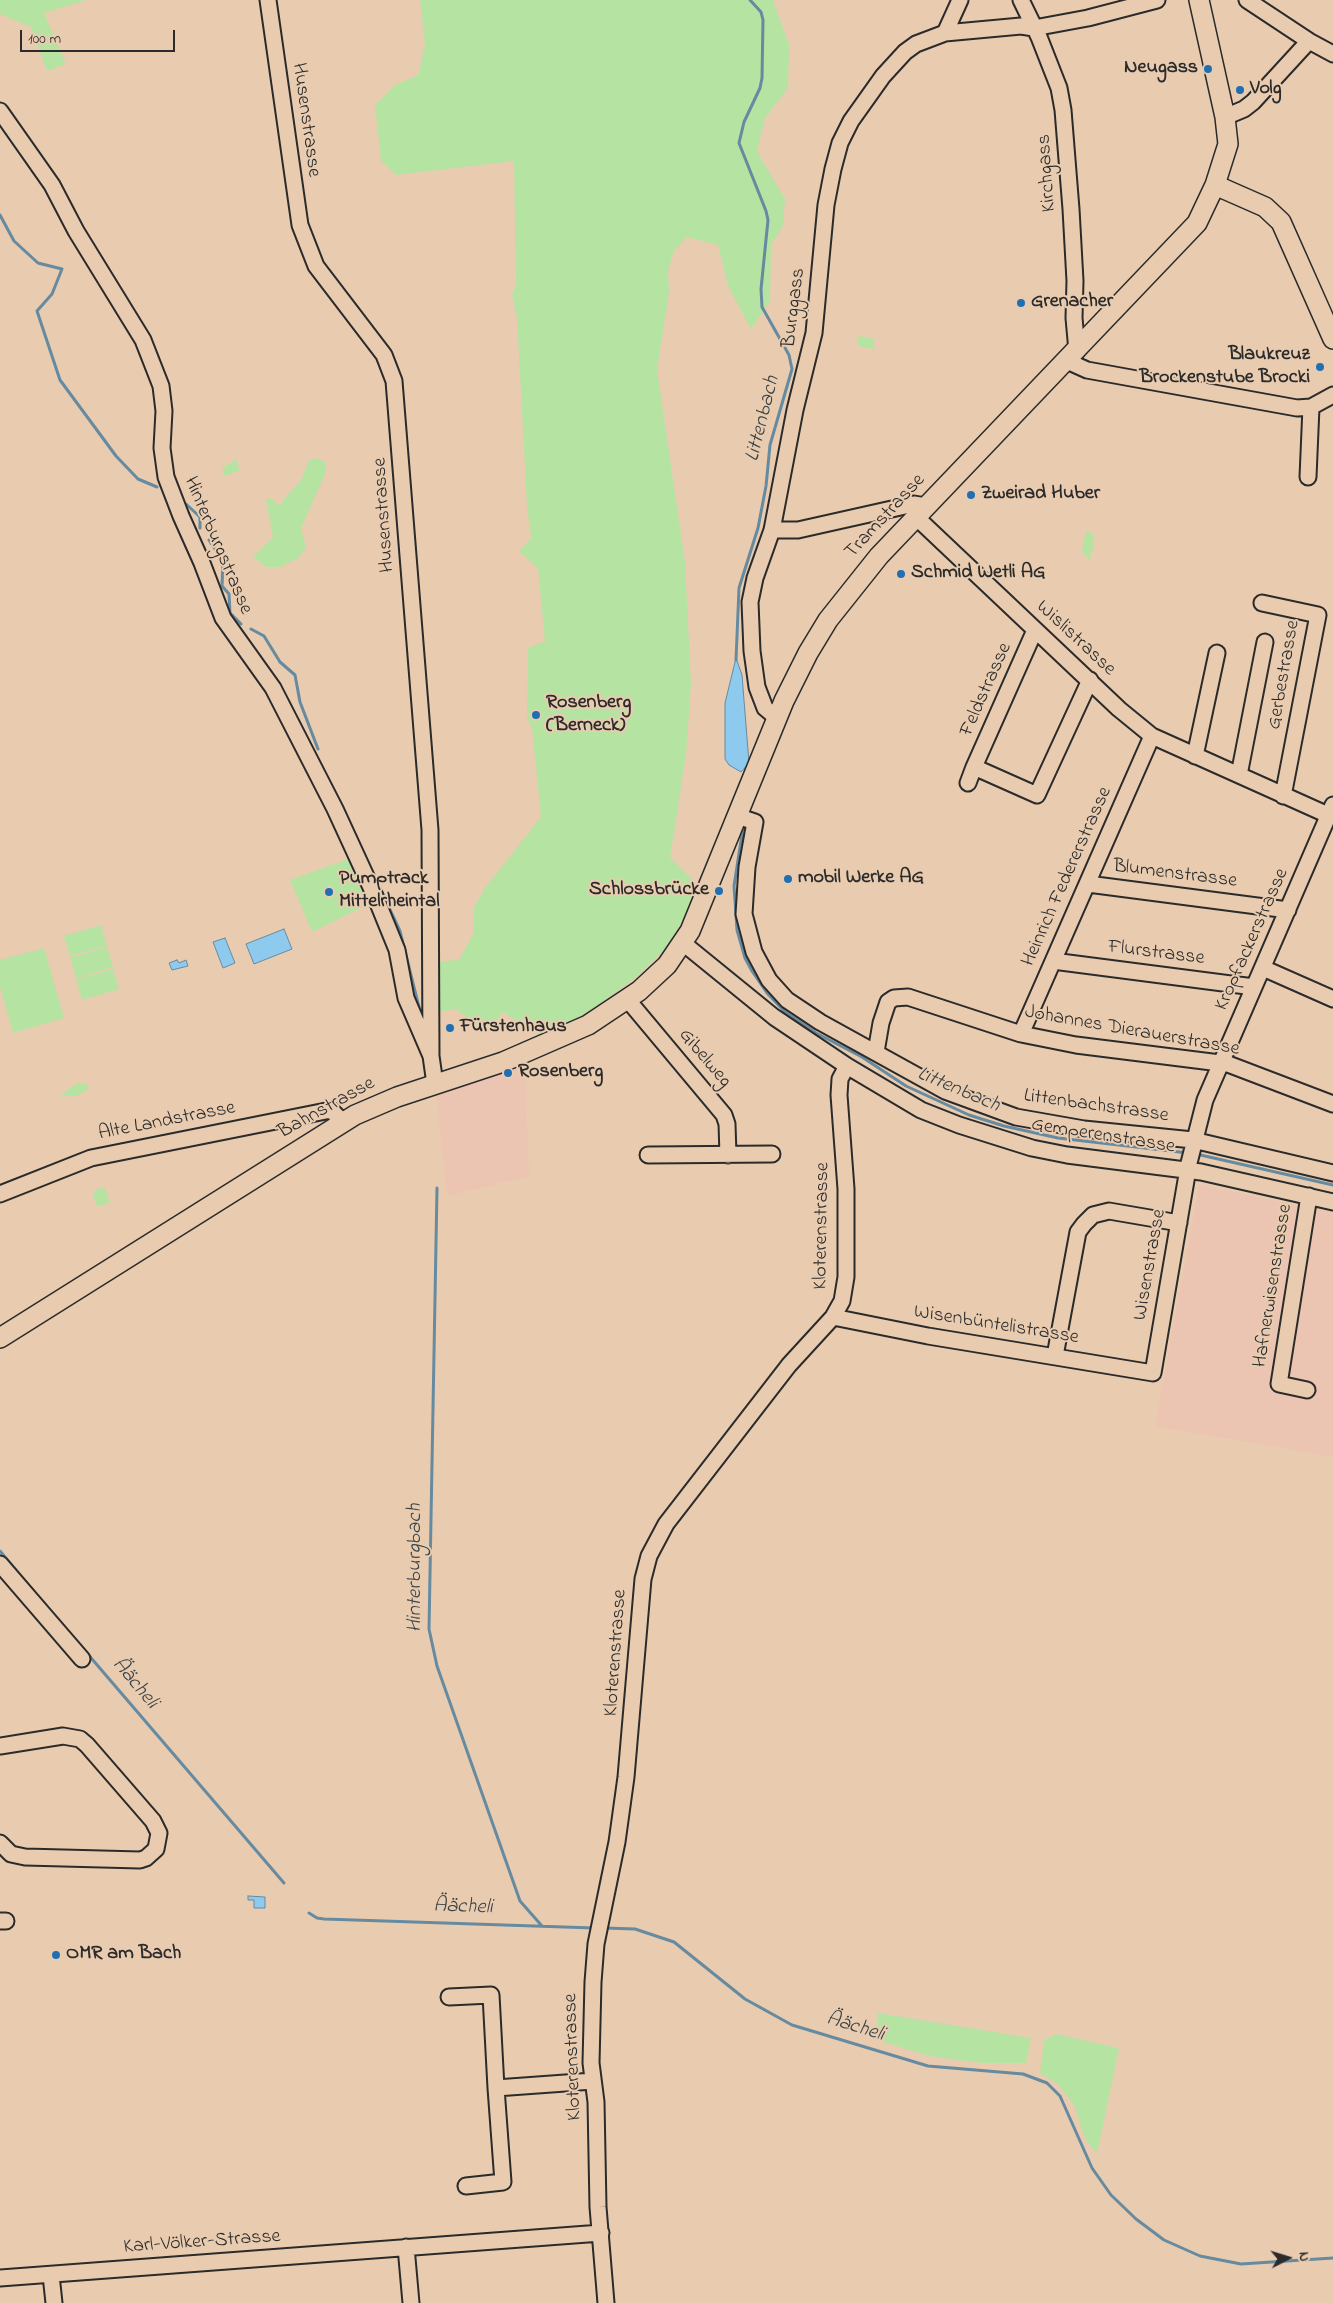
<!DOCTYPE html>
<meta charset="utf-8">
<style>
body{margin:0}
#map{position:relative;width:1333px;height:2303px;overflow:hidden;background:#e9ccb0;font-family:"Indie Flower",sans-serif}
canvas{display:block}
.north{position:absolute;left:1263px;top:2233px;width:50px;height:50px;-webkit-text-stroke:4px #e9ccb0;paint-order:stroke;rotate:85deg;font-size:14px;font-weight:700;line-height:20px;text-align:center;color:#2b2b2b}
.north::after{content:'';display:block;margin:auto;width:18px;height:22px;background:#2b2b2b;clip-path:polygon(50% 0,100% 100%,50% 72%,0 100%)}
.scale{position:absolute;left:20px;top:30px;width:155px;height:22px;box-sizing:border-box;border:2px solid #2b2b2b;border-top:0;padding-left:6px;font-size:15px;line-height:18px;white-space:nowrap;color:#2b2b2b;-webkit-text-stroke:4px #e9ccb0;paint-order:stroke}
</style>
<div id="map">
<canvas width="1333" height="2303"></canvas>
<div class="north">N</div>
<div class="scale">100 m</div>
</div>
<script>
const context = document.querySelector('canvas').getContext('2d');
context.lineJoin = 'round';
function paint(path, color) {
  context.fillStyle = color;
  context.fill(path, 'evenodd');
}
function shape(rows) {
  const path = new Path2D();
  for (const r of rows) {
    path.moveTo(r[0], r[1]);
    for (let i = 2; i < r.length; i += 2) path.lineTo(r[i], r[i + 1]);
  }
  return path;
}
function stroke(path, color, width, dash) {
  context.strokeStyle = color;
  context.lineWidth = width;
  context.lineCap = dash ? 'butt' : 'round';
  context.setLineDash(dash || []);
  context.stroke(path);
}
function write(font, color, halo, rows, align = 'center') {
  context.font = font + ' "Indie Flower",sans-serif';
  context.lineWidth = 4;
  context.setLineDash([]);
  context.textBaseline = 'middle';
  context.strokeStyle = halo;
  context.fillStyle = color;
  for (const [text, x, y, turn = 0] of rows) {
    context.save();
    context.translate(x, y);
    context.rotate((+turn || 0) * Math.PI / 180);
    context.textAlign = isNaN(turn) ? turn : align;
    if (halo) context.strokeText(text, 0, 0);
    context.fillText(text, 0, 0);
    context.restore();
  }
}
const built = shape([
 [520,1055,526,1081,529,1176,447,1196,436,1092],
 [1199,1185,1333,1212,1333,1457,1155,1426]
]);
const green = shape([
 [0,0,86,0,44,13,66,64,47,71,31,27,0,14],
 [420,0,773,0,789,45,788,88,765,118,757,151,785,199,783,226,771,245,770,301,751,329,728,286,718,245,687,237,674,251,668,271,669,293,657,369,685,563,691,684,686,754,670,858,698,885,684,918,666,948,635,978,589,1012,539,1036,503,1012,487,1033,456,1009,437,1012,435,962,459,960,473,934,474,907,485,888,541,817,532,728,527,718,528,648,545,641,538,569,519,551,531,538,527,505,517,318,512,295,516,284,514,161,396,175,381,161,375,105,395,85,418,75,425,45],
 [858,336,875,339,873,349,858,346],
 [317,458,325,462,325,474,301,528,306,548,298,558,280,567,266,567,253,557,273,537,266,500,270,498,279,505,301,480,309,460],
 [237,459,239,471,225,476,222,468],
 [1086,531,1092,533,1094,539,1094,548,1090,554,1092,560,1085,556,1082,550],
 [348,859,369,904,312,932,290,880],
 [101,925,107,946,70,956,64,936],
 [107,947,113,967,76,978,70,958],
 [44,948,64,1018,13,1033,0,986,0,960],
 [113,969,119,989,82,1000,76,979],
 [77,1083,87,1084,88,1090,76,1096,61,1095],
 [105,1188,110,1203,96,1206,93,1193,97,1189],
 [878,2013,1031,2038,1026,2063,982,2063,929,2056,877,2040],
 [1056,2034,1119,2048,1097,2153,1086,2141,1074,2105,1058,2084,1040,2073,1044,2040]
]);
const water = shape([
 [736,658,742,675,749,763,741,772,729,765,725,759,725,703,736,658],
 [284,929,292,949,254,964,246,944,284,929],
 [225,938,235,963,223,968,213,942,225,938],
 [177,960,179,963,186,960,188,966,172,970,169,963,177,960],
 [248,1896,265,1897,265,1908,254,1908,254,1900,248,1900,248,1896]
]);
const stream = shape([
 [0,215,14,241,38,263,62,269,52,294,37,311,60,380,116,456,138,479,157,487],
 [186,504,200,517,200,528],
 [209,540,223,561,222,586,229,594,230,613,241,624],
 [251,629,264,636,280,662,295,675,300,702,318,749],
 [736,660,739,588,758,528,766,486,770,445,792,369,789,355,762,307,761,289,768,220,766,211,739,143,744,122,760,88,762,78,763,20,761,12,750,0],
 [743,828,734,886,737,930,745,958,752,971,767,993,785,1012,816,1033,862,1057,906,1086,969,1115,1004,1126,1058,1138,1188,1153],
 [366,859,400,931,421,1015],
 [1196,1154,1333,1185],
 [437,1188,429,1629,437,1666,520,1901,542,1926],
 [0,1551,62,1625],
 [86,1652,284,1883],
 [309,1913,317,1918,324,1919,594,1928],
 [605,1928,635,1929,674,1942,745,1999,792,2025,928,2066,1023,2074,1047,2083,1060,2096,1092,2168,1111,2195,1136,2219,1164,2240,1200,2256,1241,2264,1333,2258]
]);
const minor = shape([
 [268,0,300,225,316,266,384,355,394,381,430,830,431,1056],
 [1021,0,1039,37,1059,88,1063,110,1071,209,1075,281,1074,318,1077,351],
 [1247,0,1309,41,1333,54],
 [945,33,1021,26,1034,28,1088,18,1157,0],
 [0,111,52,185,76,231,143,340,161,386,164,411,162,448,166,477,181,516,202,563,223,618,273,688,335,809,375,896,397,950,406,998,431,1056,435,1084],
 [1225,117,1244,109,1253,102,1309,41],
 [1067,361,1087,370,1297,408,1311,407,1333,395],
 [1308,477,1311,407],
 [916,517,1119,709,1152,736,1328,815],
 [772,530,798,530,914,504,926,506],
 [1262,603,1318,615,1283,796],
 [1035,630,974,767,1037,795,1090,680],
 [777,718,765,708,757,687,752,651,750,602,755,578,772,530,795,410,814,333,826,205,833,169,840,143,851,121,883,76,905,52,916,44,945,33,960,0],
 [1195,756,1217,653],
 [1239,775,1265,642],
 [968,783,974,767],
 [737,816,755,822,747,867,744,914,754,952,769,980,787,1000,820,1022,945,1091,1016,1117,1084,1129,1193,1140,1333,1173],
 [1088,884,1288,910],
 [683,943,774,1017,847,1066,921,1110,959,1125,1032,1148,1067,1155,1201,1172,1333,1202],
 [1053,961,1254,987],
 [1263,968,1333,999],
 [627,999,724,1115,727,1124,728,1155],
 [1021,1034,1152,736],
 [876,1052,881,1023,888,1002,894,998,908,997,1021,1034,1076,1045,1228,1064,1333,1104],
 [648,1155,772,1154],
 [0,1194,91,1158,331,1110,343,1122],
 [833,1317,928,1336,1153,1373,1189,1163,1205,1100,1333,805],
 [1055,1356,1078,1232,1084,1224,1093,1215,1109,1211,1179,1223],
 [1307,1390,1279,1384,1309,1196],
 [0,1564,82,1659],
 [0,1746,63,1736,80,1739,87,1745,153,1821,159,1833,156,1849,146,1858,140,1860,25,1857,11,1854,0,1843],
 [0,1921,6,1921],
 [449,1997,491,1995,496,2088,593,2081],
 [466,2186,503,2182,496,2088],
 [406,2247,411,2303],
 [51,2275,54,2303],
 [0,2278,601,2233],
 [606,2303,598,2207,596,2102,591,2063,593,1982,596,1944,617,1842,626,1777,643,1579,649,1556,666,1524,789,1365,833,1317,842,1301,846,1277,846,1189,839,1095,840,1079,847,1066]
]);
const major = shape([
 [1215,185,1265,207,1281,222,1333,339],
 [0,1338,355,1115,397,1097,503,1062,588,1025,639,991,667,965,690,931,784,701,808,653,828,620,879,556,1197,223,1215,185,1228,144,1225,117,1199,0]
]);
const markers = [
 [1208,69,5,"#1f6fb2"],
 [1240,90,5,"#1f6fb2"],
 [1021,303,5,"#1f6fb2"],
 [1320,367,5,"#1f6fb2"],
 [971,495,5,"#1f6fb2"],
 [901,574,5,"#1f6fb2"],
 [536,715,5,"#1f6fb2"],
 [788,879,5,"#1f6fb2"],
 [719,891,5,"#1f6fb2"],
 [329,892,5,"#1f6fb2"],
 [450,1028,5,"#1f6fb2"],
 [508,1073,5,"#1f6fb2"],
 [56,1955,5,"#1f6fb2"]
];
const poiNames = [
 ["Neugass",1198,69,"right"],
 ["Volg",1250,90],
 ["Grenacher",1031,303],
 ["Blaukreuz",1310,356,"right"],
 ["Brockenstube Brocki",1310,379,"right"],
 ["Zweirad Huber",981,495],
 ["Schmid Wetli AG",911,574],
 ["Rosenberg",546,704],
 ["(Berneck)",546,727],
 ["mobil Werke AG",798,879],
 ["Pumptrack",339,880],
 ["Mittelrheintal",339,903],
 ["Schlossbrücke",709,891,"right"],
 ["Fürstenhaus",460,1028],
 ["Rosenberg",518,1073],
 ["OMR am Bach",66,1955]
];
const streetNames = [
 ["Husenstrasse",305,120,82],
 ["Kirchgass",1048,173,-94],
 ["Burggass",795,308,-83],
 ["Husenstrasse",385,515,-94],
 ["Tramstrasse",886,517,-47],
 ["Hinterburgstrasse",217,546,67],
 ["Wislistrasse",1075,639,43],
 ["Gerbestrasse",1285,675,-80],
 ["Feldstrasse",987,690,-66],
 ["Blumenstrasse",1175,875,7],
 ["Heinrich Federerstrasse",1068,877,-66],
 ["Kropfackerstrasse",1253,940,-66],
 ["Flurstrasse",1156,954,7],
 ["Johannes Dierauerstrasse",1132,1032,10],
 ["Gibelweg",704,1059,50],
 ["Littenbachstrasse",1096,1107,8],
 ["Bahnstrasse",327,1109,-29],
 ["Alte Landstrasse",167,1122,-11],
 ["Gemperenstrasse",1103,1137,9],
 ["Kloterenstrasse",823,1226,-89],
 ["Wisenstrasse",1151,1265,-80],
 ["Hafnerwisenstrasse",1274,1286,-81],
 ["Wisenbüntelistrasse",996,1326,9],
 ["Kloterenstrasse",617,1653,-86],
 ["Kloterenstrasse",574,2057,-92],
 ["Karl-Völker-Strasse",202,2243,-4]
];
const waterNames = [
 ["Littenbach",764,419,-76],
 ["Littenbach",958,1091,23],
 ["Hinterburgbach",417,1568,-90],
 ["Äächeli",134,1684,50],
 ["Äächeli",463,1908,2],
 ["Äächeli",855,2028,17]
];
paint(built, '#ebc5b1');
paint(green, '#b4e3a2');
paint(water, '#8ecaee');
stroke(water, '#668aa0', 1);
stroke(stream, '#668aa0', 3);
stroke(minor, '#2b2b2b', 19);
stroke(major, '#2b2b2b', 22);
stroke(minor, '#e9ccb0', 15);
stroke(major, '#e9ccb0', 19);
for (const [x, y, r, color] of markers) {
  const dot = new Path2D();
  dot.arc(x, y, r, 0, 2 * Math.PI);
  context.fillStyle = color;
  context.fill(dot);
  stroke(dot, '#e9ccb0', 2);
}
write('bold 20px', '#2b2b2b', '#e9ccb0', poiNames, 'left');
write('20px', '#2b2b2b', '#e9ccb0', streetNames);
write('italic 21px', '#3a4348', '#e9ccb0', waterNames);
</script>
